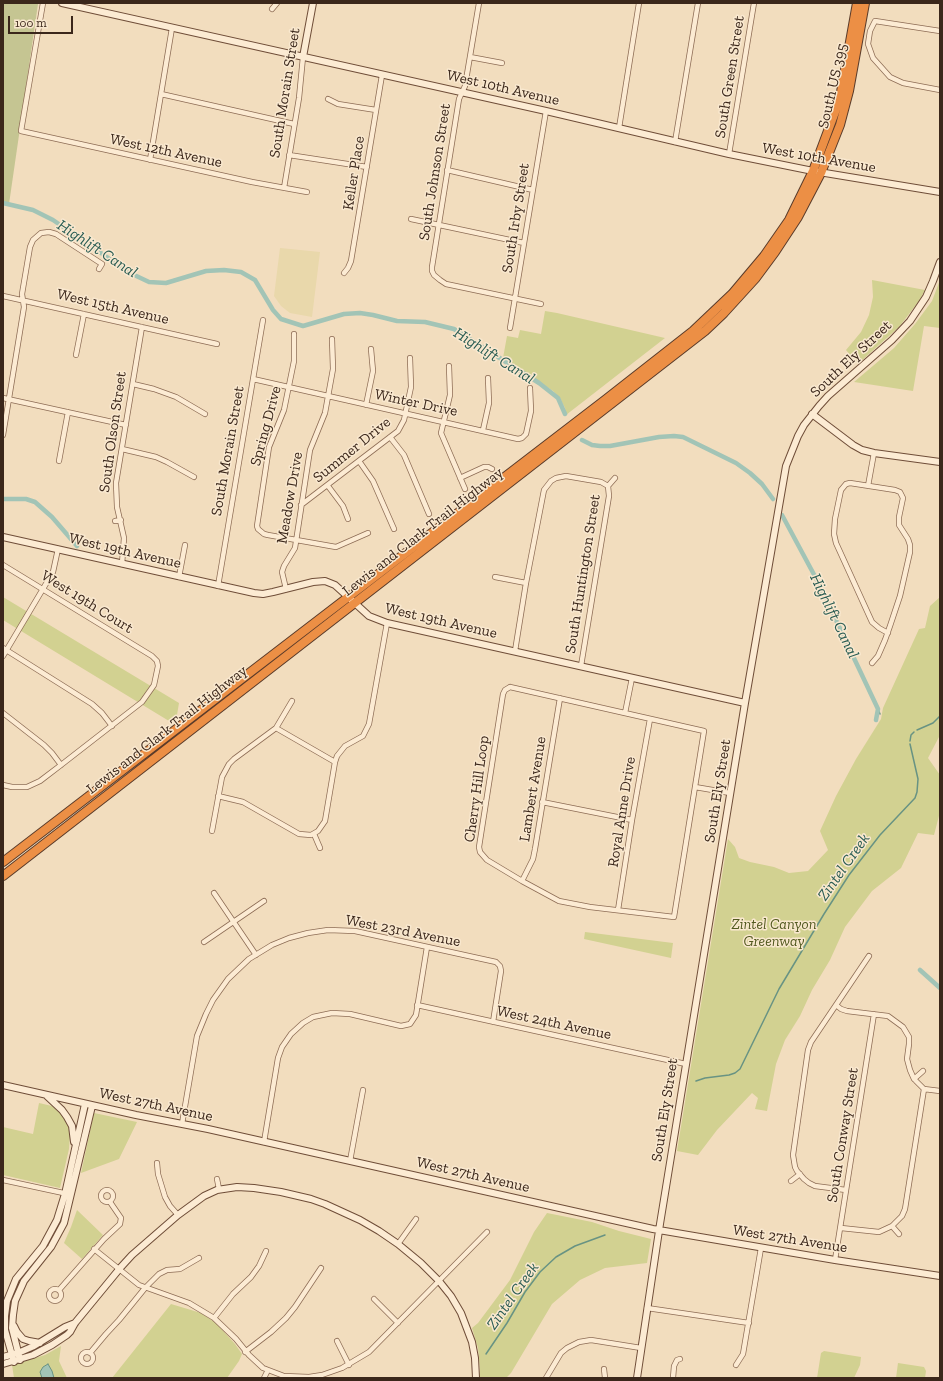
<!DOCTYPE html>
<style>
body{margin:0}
#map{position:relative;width:943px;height:1381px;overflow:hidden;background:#f2ddbe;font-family:"Zilla Slab",serif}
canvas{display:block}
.frame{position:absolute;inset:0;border:4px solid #3b271b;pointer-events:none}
.scale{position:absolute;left:8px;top:16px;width:65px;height:18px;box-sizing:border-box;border:2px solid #3b271b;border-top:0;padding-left:5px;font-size:12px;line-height:14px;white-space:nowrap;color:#3b271b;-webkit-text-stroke:3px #f9e8cf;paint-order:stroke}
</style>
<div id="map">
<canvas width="943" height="1381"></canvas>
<div class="frame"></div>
<div class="scale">100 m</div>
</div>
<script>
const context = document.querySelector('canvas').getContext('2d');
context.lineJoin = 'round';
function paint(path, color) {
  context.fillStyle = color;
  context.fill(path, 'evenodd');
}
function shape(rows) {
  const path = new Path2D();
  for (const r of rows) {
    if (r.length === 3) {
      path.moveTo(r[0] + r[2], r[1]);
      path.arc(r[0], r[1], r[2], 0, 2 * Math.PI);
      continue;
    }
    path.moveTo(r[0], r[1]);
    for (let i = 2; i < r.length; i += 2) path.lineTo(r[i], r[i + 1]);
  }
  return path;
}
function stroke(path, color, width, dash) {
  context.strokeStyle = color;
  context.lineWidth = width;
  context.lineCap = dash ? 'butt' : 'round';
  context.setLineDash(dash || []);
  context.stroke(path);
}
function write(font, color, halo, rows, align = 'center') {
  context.font = font + ' "Zilla Slab",serif';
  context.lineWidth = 3;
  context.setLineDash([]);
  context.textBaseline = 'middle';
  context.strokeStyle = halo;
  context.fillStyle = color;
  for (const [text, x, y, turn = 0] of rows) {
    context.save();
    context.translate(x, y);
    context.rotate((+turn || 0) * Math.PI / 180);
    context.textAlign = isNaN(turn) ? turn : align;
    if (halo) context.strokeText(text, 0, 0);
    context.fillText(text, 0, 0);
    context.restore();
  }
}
const farmland = shape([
 [280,248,320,252,312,317,290,313,281,306,274,296]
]);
const green = shape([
 [872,280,925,290,919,301,899,327,858,364,846,350,861,332,869,315,873,297],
 [940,280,940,328,924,326,913,391,854,382,894,348,915,324,932,301],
 [545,311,557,313,665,338,566,415,565,408,560,398,553,391,503,358,507,336,518,338,520,330,541,334],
 [3,597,179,703,177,715,169,721,3,620],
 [940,597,940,735,928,758,940,775,940,812,934,835,918,833,901,868,872,891,845,927,830,960,812,990,800,1016,785,1040,776,1064,767,1111,755,1109,758,1098,752,1093,717,1130,698,1155,677,1151,728,839,735,847,739,858,750,862,774,867,789,873,808,871,828,850,820,831,836,796,856,759,881,719,883,708,919,629,925,628,930,606],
 [585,932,673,943,671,958,584,939],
 [39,1103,52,1106,61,1114,67,1122,70,1135,69,1149,60,1188,3,1175,3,1127,33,1134],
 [94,1113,137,1122,119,1159,81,1173],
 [77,1210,103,1235,82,1259,64,1243,71,1227],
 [547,1213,592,1222,619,1231,651,1239,647,1263,605,1268,580,1280,552,1304,511,1373,506,1378,479,1378,480,1369,478,1348,472,1328,478,1323,510,1280,534,1232],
 [171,1304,201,1313,216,1323,235,1344,242,1354,239,1361,227,1378,112,1378],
 [61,1346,59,1361,67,1378,14,1378,12,1365,45,1355],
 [824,1351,861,1357,860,1365,854,1378,817,1378,821,1353],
 [898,1363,924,1367,926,1371,925,1378,896,1378]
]);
const cemetery = shape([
 [3,3,31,3,38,4,9,204,3,202]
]);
const water = shape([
 [48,1364,52,1371,54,1378,42,1378,40,1372,43,1367,48,1364]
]);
const stream = shape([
 [878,709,880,714],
 [917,730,933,723,940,716],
 [910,741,911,735,914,732],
 [696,1081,705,1078,729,1075,735,1073,740,1069,779,989,824,914,849,875,880,835,915,798,917,792,918,779,910,744],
 [486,1354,507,1323,525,1292,540,1272,556,1257,575,1246,605,1235]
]);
const canal = shape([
 [3,203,33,210,53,220,130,273,149,282,166,283,206,271,224,270,241,272,255,280,273,310,281,319,303,326,344,314,360,313,373,315,397,321,425,322,454,329,539,383,558,398,565,414],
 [582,440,592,445,600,446,610,446,659,437,674,436,683,437,736,463,750,473,762,484,773,499],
 [3,499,26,499,35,502,52,517,77,546],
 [782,515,818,582,878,709,876,720],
 [920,970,940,988]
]);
const street = shape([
 [43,3,21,131,252,182,307,192],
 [479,3,465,86,459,99,432,267,432,271,434,275,440,280,446,284,541,304],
 [272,9,277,3],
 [940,31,875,21,870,31,868,44,873,58,890,77,903,83,940,90],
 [470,57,502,63],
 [161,94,294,124],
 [328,99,338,104,376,110],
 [619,128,639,3],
 [675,142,698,3],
 [729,154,754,3],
 [289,155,367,167],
 [150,160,172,28],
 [447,170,533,190],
 [284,188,299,98,303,57],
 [411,219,524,243],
 [344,273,348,268,351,261,382,75],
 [3,296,217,344],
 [510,328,546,111],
 [294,334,294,361,284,410,269,447,257,526,258,529,264,534,268,535,336,547,368,533],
 [76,355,84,314],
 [449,366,450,395,441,433,465,489],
 [253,379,518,439,522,438,526,434,531,411,530,388],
 [133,384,154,389,176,397,205,414],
 [3,398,126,425],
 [366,405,373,371,371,349],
 [483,430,489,403,488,378],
 [3,435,24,307,22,294,30,247,33,240,41,233,49,232,56,234,102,264,99,269],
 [390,437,404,455,429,514],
 [122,449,156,457,167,462,194,477],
 [59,461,68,412],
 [359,461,373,481,394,529],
 [460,478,484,467,488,467,492,469],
 [328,486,343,506,348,519],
 [608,486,615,478],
 [868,486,874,453],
 [301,505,398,431,404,420,411,387,410,358],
 [115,521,121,520],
 [122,564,124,538,117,507,116,483,142,327],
 [3,565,152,656,157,661,158,666,154,685,142,702,61,765,40,781,27,787,12,787,3,785],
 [179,577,185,545],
 [495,577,526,583],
 [218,586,263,320],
 [286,589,282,572,284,566,295,548,310,450,325,413,333,369,332,339],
 [3,648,92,704,102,713,112,726],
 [515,651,526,583,544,490,551,481,556,478,566,476,601,482,608,486],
 [3,656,53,572,58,549],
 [872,663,878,656,885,640,890,626,900,596,910,552,910,545,908,539,899,525,899,517,903,498,900,492,895,490,850,483,846,484,841,490,835,519,834,534,836,543,872,622,879,628,888,633],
 [581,666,609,496,608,486],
 [510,687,704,731,674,917,590,907,559,901,522,881,487,860,480,852,479,847,503,694,505,690,510,687],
 [3,713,44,745,52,753,61,765],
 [625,713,632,678],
 [276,728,335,762],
 [695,787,730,793],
 [218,796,243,802,299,834,311,835,318,831,325,821,335,762,337,756,345,746,363,736,369,724,387,623],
 [542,802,632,820],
 [212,831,222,777,229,764,234,759,276,728,292,701],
 [314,834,320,848],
 [522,881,533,859,535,849,560,698],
 [214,893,256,955],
 [618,910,632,820,650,719],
 [204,942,264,901],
 [417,1005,686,1064],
 [836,1005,841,1009,847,1011,888,1016,903,1027,909,1037,909,1044,907,1059,910,1070,914,1079,924,1089,905,1209,902,1216,892,1226,879,1232,841,1228],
 [914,1079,923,1071],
 [924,1089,940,1091],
 [182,1124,197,1036,206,1014,213,1000,228,979,249,959,272,945,289,938,308,933,328,930,355,931,496,962,500,966,501,971,493,1022],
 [264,1142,278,1058,282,1047,291,1034,303,1023,313,1017,332,1013,350,1014,401,1026,410,1024,416,1015,427,947],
 [350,1161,363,1090],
 [157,1163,158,1174,165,1197,170,1206,178,1215],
 [217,1179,219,1189],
 [3,1180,68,1194],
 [791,1181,800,1174],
 [107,1196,6],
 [846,1190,815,1186,809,1183,804,1179,797,1171,795,1167,793,1155,808,1050,811,1042,869,956],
 [892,1226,899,1234],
 [398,1244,416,1219],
 [94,1249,139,1285,189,1303,214,1318,236,1339,249,1355,263,1368,284,1376,309,1377,322,1375,342,1368,369,1352,487,1232],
 [835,1260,874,1014],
 [55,1295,6],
 [59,1290,104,1239,120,1224,121,1218,110,1202],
 [374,1299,398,1323],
 [647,1308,749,1323],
 [214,1318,233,1294,251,1277,259,1266,266,1251],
 [337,1341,349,1365],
 [87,1358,6],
 [245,1352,271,1332,286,1318,295,1307,321,1268],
 [90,1353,106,1334,119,1320,145,1288,159,1274,167,1270,180,1269,199,1258],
 [736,1365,743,1354,761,1248],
 [604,1369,605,1378],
 [264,1378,268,1370],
 [546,1378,561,1353,567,1348,579,1342,591,1340,641,1348],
 [673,1378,674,1366,677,1360,680,1359]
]);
const secondary = shape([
 [62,3,546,111,729,154,813,171,940,192],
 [303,57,313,3],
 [812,414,853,445,862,450,874,453,940,462],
 [3,537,254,593,263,594,273,592,313,582,325,581,335,585,369,616,387,623,745,703],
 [3,1085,136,1115,208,1129,653,1229,835,1260,940,1276],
 [47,1096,62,1110,67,1117,72,1126,74,1142],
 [14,1326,17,1332,23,1339,29,1341,40,1343],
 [3,1357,18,1353,34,1346,65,1327,75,1323],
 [20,1360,12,1328,13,1315,15,1301,24,1281,51,1247,64,1223,92,1106],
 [14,1362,5,1330,5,1316,7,1301,16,1279,43,1246,57,1220,65,1194,85,1104],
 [3,1364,33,1355,52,1345,67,1335,70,1332,75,1323,121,1267,132,1255,178,1215,204,1196,217,1190,237,1187,254,1188,281,1192,311,1199,325,1204,360,1220,379,1231,398,1244,421,1263,439,1281,451,1296,461,1313,472,1342,475,1358,476,1378],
 [637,1378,660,1224,745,703,786,466,798,436,804,425,819,406,828,396,892,340,910,321,926,297,933,281,940,262]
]);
const highway = shape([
 [3,862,605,400,693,331,732,294,764,256,789,220,813,171,835,112,841,92,857,3],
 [3,876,705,331,724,313,755,279,775,252,798,217,821,173,840,125,849,91,865,3]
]);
const streetNames = [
 ["South Green Street",730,77,-81],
 ["South US 395",833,86,-77],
 ["West 10th Avenue",503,88,13],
 ["South Morain Street",285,93,-81],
 ["West 12th Avenue",166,151,12],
 ["West 10th Avenue",819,158,10],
 ["South Johnson Street",435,172,-81],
 ["Keller Place",354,173,-81],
 ["South Irby Street",516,218,-81],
 ["West 15th Avenue",113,307,13],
 ["South Ely Street",851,359,-43],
 ["Winter Drive",416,403,12],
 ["Spring Drive",266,426,-75],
 ["South Olson Street",113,432,-82],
 ["Summer Drive",352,450,-39],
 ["South Morain Street",228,451,-80],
 ["Meadow Drive",290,498,-80],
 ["Lewis and Clark Trail Highway",423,532,-38],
 ["West 19th Avenue",125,551,13],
 ["South Huntington Street",583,574,-81],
 ["West 19th Court",87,602,32],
 ["West 19th Avenue",441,621,13],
 ["Lewis and Clark Trail Highway",167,730,-38],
 ["Cherry Hill Loop",477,789,-82],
 ["Lambert Avenue",533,789,-81],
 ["South Ely Street",718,791,-81],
 ["Royal Anne Drive",622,812,-81],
 ["West 23rd Avenue",403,931,11],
 ["West 24th Avenue",554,1023,12],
 ["West 27th Avenue",156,1105,12],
 ["South Ely Street",665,1110,-81],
 ["South Conway Street",843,1135,-81],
 ["West 27th Avenue",473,1175,13],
 ["West 27th Avenue",790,1239,9]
];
const parkNames = [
 ["Zintel Canyon",774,925],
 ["Greenway",774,942]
];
const waterNames = [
 ["Highlift Canal",97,249,33],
 ["Highlift Canal",494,356,32],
 ["Highlift Canal",834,616,64],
 ["Zintel Creek",844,867,-55],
 ["Zintel Creek",513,1296,-55]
];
paint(farmland, '#e9d8ab');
paint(green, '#d2d191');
paint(cemetery, '#c5c592');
paint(water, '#a2c4b6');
stroke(water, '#689383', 1);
stroke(stream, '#689383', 1.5);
stroke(canal, '#a2c4b6', 4.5);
stroke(street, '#8d6c55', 6);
stroke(secondary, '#6f4d38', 8);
stroke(highway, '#5a3b2a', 10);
stroke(street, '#fcebd3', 4.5);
stroke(secondary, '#fcebd3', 6);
stroke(highway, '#ec8f45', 8);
write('15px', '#3b271b', '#f9e8cf', streetNames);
write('italic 15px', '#52591f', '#f9e8cf', parkNames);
write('italic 16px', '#295c53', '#f9e8cf', waterNames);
</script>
